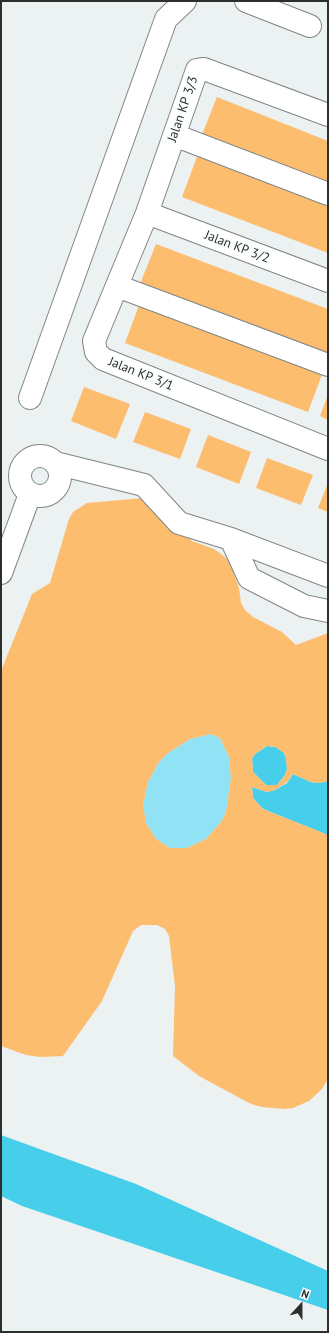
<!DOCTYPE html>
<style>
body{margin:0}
#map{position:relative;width:329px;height:1333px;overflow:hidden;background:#ecf1f2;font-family:"PT Sans",sans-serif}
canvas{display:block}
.frame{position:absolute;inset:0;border:2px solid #2d2f2f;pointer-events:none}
.north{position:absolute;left:281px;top:1285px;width:40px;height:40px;-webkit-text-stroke:3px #fafeff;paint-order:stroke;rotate:21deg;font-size:11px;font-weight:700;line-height:16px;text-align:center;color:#2d2f2f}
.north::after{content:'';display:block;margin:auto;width:14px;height:18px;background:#2d2f2f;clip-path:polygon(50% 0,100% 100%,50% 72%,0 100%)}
</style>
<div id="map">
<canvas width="329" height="1333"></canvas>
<div class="frame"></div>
<div class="north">N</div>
</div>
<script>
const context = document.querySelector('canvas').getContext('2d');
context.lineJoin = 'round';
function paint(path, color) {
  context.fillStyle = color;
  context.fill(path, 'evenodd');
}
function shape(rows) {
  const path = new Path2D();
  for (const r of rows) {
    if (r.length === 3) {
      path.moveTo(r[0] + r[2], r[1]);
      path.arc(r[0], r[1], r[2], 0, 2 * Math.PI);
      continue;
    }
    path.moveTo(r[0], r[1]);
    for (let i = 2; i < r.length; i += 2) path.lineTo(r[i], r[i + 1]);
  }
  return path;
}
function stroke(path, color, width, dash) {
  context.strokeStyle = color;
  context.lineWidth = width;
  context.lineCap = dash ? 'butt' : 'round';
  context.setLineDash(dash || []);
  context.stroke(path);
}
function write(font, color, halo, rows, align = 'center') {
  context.font = font + ' "PT Sans",sans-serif';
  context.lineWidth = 4;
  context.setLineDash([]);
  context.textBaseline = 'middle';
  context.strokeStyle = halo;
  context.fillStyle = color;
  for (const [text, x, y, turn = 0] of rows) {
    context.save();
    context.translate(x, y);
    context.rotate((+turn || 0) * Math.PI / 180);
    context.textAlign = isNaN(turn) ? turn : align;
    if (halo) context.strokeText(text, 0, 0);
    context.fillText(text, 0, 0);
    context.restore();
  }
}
const green = shape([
 [211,734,220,738,229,757,231,778,226,812,221,822,206,839,187,848,170,848,156,839,146,823,143,805,148,782,159,762,168,753,190,739]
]);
const water = shape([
 [267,746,276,747,284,753,286,758,287,769,285,775,277,785,266,785,253,772,252,759,255,754],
 [293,774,311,782,319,783,328,781,328,835,263,809,253,798,252,787,267,792,275,790,287,783],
 [1,1135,136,1184,328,1271,328,1310,22,1206,1,1196]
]);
const building = shape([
 [217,97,328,141,328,187,201,137],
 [198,154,328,204,328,253,182,197],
 [156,244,328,309,328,355,140,284],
 [141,300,324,369,308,412,125,343],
 [84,387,130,404,116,439,71,421],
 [328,395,328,420,320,416],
 [145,412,191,429,180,459,133,442],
 [208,435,251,452,239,484,196,467],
 [267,458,313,475,301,505,256,488],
 [328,483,328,512,318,508],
 [143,498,192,541,214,549,225,557,230,563,239,588,241,603,245,610,253,617,282,632,296,645,328,633,328,781,319,783,311,782,293,774,287,782,275,790,267,792,252,787,253,798,263,809,328,835,328,1079,322,1089,309,1101,293,1108,284,1109,262,1107,251,1104,199,1076,173,1056,175,986,169,936,165,929,157,925,141,925,133,931,102,1001,63,1056,40,1057,26,1055,1,1046,1,671,32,594,50,583,69,519,73,512,87,503],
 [211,734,220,738,229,757,231,778,226,812,221,822,206,839,187,848,170,848,156,839,146,823,143,805,148,782,159,762,168,753,190,739],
 [267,746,276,747,284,753,286,758,287,769,285,775,277,785,266,785,253,772,252,759,255,754]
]);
const minor = shape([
 [246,1,310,26],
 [328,115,204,69,197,70,147,213,94,341,96,352,103,359,328,449],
 [174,135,328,194],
 [147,213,328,281],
 [117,286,328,365],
 [30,398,166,19,185,1],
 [40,476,20],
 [55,463,144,485,179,523,231,539,328,576],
 [231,539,249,578,304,606,328,611],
 [1,573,30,494]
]);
const streetNames = [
 ["Jalan KP 3/3",183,109,-71],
 ["Jalan KP 3/2",237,247,21],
 ["Jalan KP 3/1",141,374,22]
];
paint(green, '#92e2f5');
paint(water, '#46ceeb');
paint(building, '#fdbd6f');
stroke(minor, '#808586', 24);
stroke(minor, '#fff', 22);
write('13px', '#2d2f2f', '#fafeff', streetNames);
</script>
